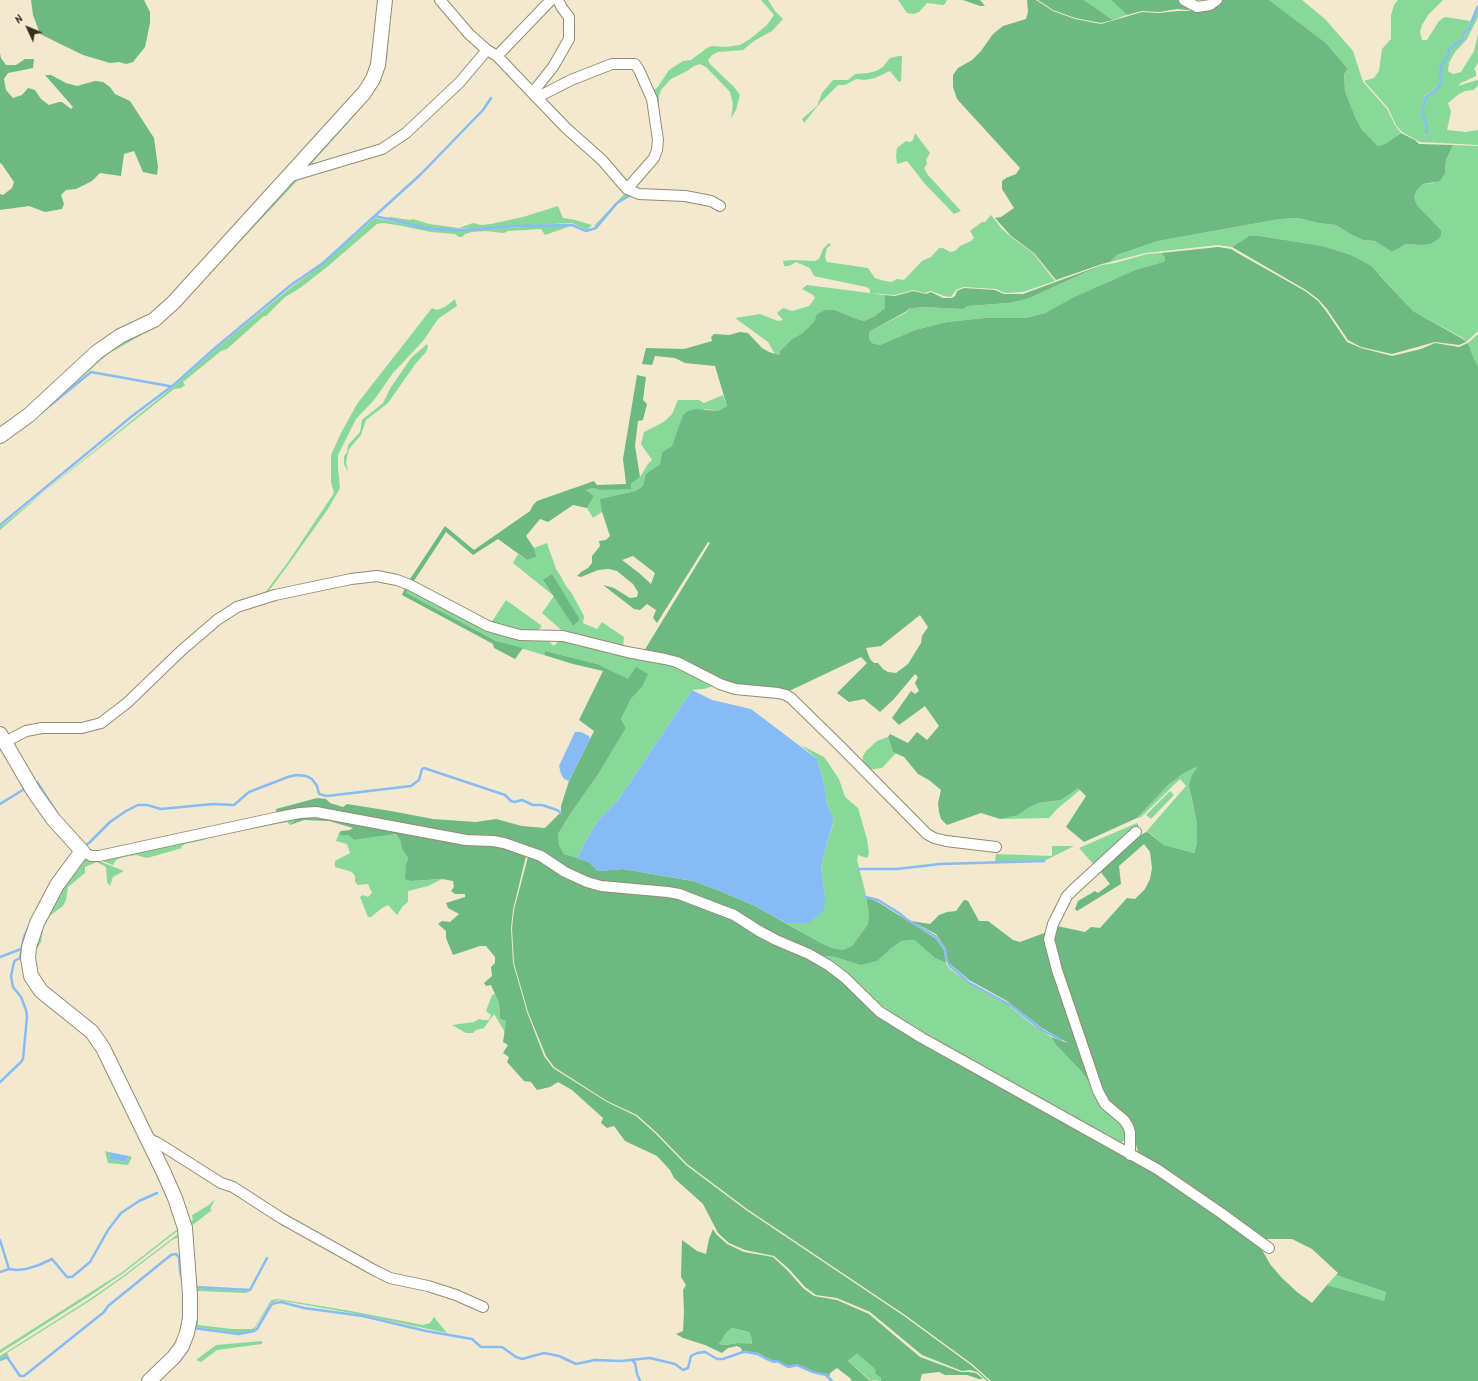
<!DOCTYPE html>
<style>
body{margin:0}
#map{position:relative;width:1478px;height:1381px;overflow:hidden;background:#f2e9ce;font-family:Kalam,sans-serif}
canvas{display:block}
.north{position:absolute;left:8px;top:8px;width:40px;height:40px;-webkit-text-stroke:3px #fcf5e5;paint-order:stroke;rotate:314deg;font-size:11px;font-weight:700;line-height:16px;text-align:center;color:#3b2a1e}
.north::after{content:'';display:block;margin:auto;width:14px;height:18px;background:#3b2a1e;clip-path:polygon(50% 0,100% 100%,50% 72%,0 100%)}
</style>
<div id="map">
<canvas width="1478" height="1381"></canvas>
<div class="north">N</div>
</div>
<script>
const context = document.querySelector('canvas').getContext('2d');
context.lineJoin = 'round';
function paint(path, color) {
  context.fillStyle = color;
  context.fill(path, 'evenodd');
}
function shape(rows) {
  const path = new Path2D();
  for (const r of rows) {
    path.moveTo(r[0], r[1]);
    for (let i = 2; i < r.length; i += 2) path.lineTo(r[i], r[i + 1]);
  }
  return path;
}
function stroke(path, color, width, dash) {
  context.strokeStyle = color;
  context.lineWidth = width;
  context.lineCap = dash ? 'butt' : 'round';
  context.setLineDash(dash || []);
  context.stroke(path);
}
const green = shape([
 [388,0,392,0,387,59,380,79,374,89,354,116,313,162,312,166,297,172,365,97],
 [761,0,768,0,775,11,783,19,772,31,754,41,743,50,718,52,712,55,708,60,710,64,734,87,740,95,736,110,731,118,733,104,730,92,706,67,700,64,694,66,687,71,671,79,661,90,659,96,659,104,655,109,652,91,657,88,669,70,683,61,691,60,707,48,712,46,726,47,740,45,750,39,767,25,774,15],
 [898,0,947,0,945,4,943,5,927,3,919,12,914,14,907,13],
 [1084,0,1111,0,1127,15,1113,20],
 [1269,0,1302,0,1325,19,1353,51,1363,82,1387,109,1395,125,1401,133,1385,144,1378,146,1362,130,1356,119,1345,91,1344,74,1348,69,1326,43],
 [1398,0,1443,0,1428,15,1422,25,1420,32,1422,40,1427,40,1439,21,1445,17,1470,21,1468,27,1462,39,1449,48,1447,55,1441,67,1439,75,1440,80,1438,86,1425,96,1421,112,1426,128,1425,138,1427,128,1422,112,1426,97,1439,87,1442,80,1440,75,1442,67,1448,56,1450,49,1463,40,1478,9,1478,17,1467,39,1455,52,1449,63,1448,71,1453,74,1461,72,1474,51,1478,34,1478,63,1474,69,1476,72,1476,76,1461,83,1458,86,1477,80,1478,81,1478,86,1473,90,1465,91,1459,94,1448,103,1451,112,1447,130,1465,132,1478,130,1478,145,1420,142,1402,132,1396,125,1388,108,1364,81,1374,78,1379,71,1382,49,1391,39,1391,15,1394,5],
 [899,56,902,56,901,82,898,81,890,71,875,78,865,80,856,79,845,85,838,85,820,103,804,123,802,119,817,106,822,93,833,80,848,80,855,74,868,73,876,71,883,67,890,58],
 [915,133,930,153,926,160,927,164,924,168,928,175,961,211,954,214,925,184,907,161,897,164,896,155,897,148,906,141,910,142,913,140],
 [1453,145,1478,146,1478,331,1466,342,1463,338,1413,311,1380,275,1351,255,1323,246,1260,236,1249,236,1232,247,1218,245,1146,253,1110,262,1117,255,1158,241,1280,219,1298,218,1318,223,1336,225,1350,234,1363,240,1375,241,1392,252,1406,244,1420,245,1441,230,1417,205,1414,197,1417,190,1423,184,1433,183,1445,173,1446,160],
 [298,180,172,314,157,326,108,354,54,402,28,423,95,359,139,331,287,184],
 [628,190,633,195,631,196,630,195,617,203,598,225,596,227,594,226],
 [558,206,563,218,575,220,592,225,587,230,572,223,450,229,426,227,387,218,390,217,410,220,413,219,429,224,459,228,473,223,481,225,491,224,523,217],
 [991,215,1002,229,1011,237,1033,253,1055,281,1023,292,1005,293,996,289,964,287,956,290,951,297,944,296,931,291,925,293,913,290,895,295,870,293,870,289,866,287,814,276,810,268,796,262,789,266,784,266,783,261,792,260,815,261,819,259,823,249,829,243,831,245,827,248,825,257,827,262,868,268,875,278,881,280,891,282,897,279,904,280,922,261,931,257,939,248,943,248,950,252,955,251,960,246,971,241,974,238,970,231,982,222,985,222],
 [375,218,427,229,439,230,463,230,545,226,571,226,545,235,541,229,508,231,504,233,485,231,472,232,465,234,462,237,459,237,455,234,431,232,402,226,384,223,377,224,327,267,300,288,285,297,266,316,264,316,227,349,221,351,183,382,185,385,181,388,174,389,45,491,0,530,0,527,4,524,178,383,217,348,293,286,324,263],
 [1161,253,1165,256,1165,260,1163,262,1135,270,1074,297,1045,313,1026,318,984,318,947,322,915,330,880,345,872,343,869,338,869,332,907,312,908,309,921,307,963,309,968,306,1009,303,1027,299,1102,265,1115,263,1147,254],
 [807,285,885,295,885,308,875,316,864,321,857,319,835,310,815,320,808,328,801,334,792,339,780,351,779,355,775,354,768,342,735,318,760,314,778,321,783,320,777,313,783,308,792,311,809,306,815,298,813,295,802,289],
 [455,299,457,306,438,319,423,341,393,373,374,400,356,419,338,455,338,468,340,488,328,509,291,561,268,592,258,598,267,590,288,562,334,493,331,482,331,455,341,433,357,404,432,308,437,310,445,307],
 [1478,334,1478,366,1474,359,1468,343],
 [427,344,428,347,426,352,416,363,388,403,366,420,361,435,349,449,346,462,348,472,344,464,344,456,347,453,348,445,360,432,362,420,383,403,391,387,411,358],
 [723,395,727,406,718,411,705,409,676,436,672,446,662,452,660,464,647,474,643,486,635,491,601,499,602,512,593,518,587,508,594,496,586,490,593,488,600,490,631,488,631,484,640,477,648,464,652,460,641,444,644,432,658,425,665,421,672,414,678,400,699,400,704,403],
 [547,543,556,569,560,575,566,586,571,592,584,616,583,623,597,629,602,622,624,637,623,647,566,634,542,613,554,596,513,563,518,554,527,560,535,557,534,548],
 [543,581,580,620,573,626,554,596],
 [409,587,487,627,545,638,554,646,562,637,662,660,716,685,704,689,692,690,618,800,598,821,586,840,577,859,564,854,559,845,558,834,571,813,599,773,626,728,621,719,631,699,642,687,597,664,545,651,544,655,496,641,405,593],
 [506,600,542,626,535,633,512,630,491,623],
 [888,737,893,752,896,753,882,768,868,770,862,763,863,756,866,751,877,741],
 [801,745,824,757,829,764,839,779,845,797,858,808,867,839,869,853,867,858,858,855,857,860,865,891,869,913,868,924,852,946,843,950,832,948,823,944,786,923,809,923,825,895,821,867,827,842,834,821,827,805,825,787,817,759],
 [1199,765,1192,775,1191,796,1197,824,1197,843,1194,853,1164,845,1150,833,1146,832,1186,786,1180,779,1141,817,1137,818,1152,801,1167,786,1184,773],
 [1078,787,1080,790,1057,809,1049,818,1000,819,1018,814,1028,808,1038,803,1061,800],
 [1170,791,1174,795,1151,819,1146,815],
 [300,816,290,825,287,822,211,837,204,840,185,844,181,847,182,848,147,858,136,855,124,857,116,860,113,865,100,860],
 [1137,823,1139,826,1095,866,1079,848],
 [339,833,341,836,348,835,354,840,396,834,400,840,402,849,408,858,406,864,406,869,411,881,442,879,428,886,408,891,408,902,403,906,397,915,388,905,382,908,371,917,368,917,360,897,363,895,368,897,372,893,368,884,358,885,355,882,355,876,352,872,335,867,335,861,350,853,347,844,336,841],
 [1052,846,1074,846,1046,860,995,862,996,854,1052,856],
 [83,855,93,858,98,857,99,861,124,871,113,877,110,886,107,882,106,867,97,862,85,867,85,873,68,887,66,900,63,906,48,917,44,924,41,942,34,954,33,967,34,975,38,980,98,1031,108,1045,127,1082,123,1085,106,1050,96,1035,85,1024,41,989,34,981,30,968,29,958,33,939,47,906,58,885],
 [914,940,935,958,946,963,949,968,968,983,1007,1004,1033,1025,1051,1037,1056,1045,1081,1071,1094,1089,1122,1123,1126,1137,1125,1140,1118,1144,892,1017,816,955,835,957,860,965,890,949,902,941],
 [495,994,499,1003,500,1019,506,1021,505,1032,494,1014,484,1028,476,1030,473,1033,466,1033,452,1025,474,1022,479,1019,484,1020,489,1020,491,1015,486,1011,492,995],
 [105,1151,109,1152,110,1159,125,1162,129,1156,132,1157,128,1165,108,1163],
 [215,1199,210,1209,212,1210,190,1227,191,1245,194,1250,192,1286,184,1347,188,1224,193,1220,192,1215,209,1205],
 [179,1228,180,1229,122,1274,88,1297,0,1353,0,1350,121,1273],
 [178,1234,183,1235,185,1242,188,1307,185,1333,180,1345,173,1356,146,1381,142,1381,176,1348,180,1342,183,1329,185,1293,180,1271,181,1239,179,1237,172,1240,125,1276,91,1300,7,1353,10,1359,7,1356,0,1359,0,1356,90,1299,123,1276],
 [1336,1275,1386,1292,1384,1301,1327,1285],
 [194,1288,250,1291,246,1293,198,1291,198,1325,232,1329,252,1329,255,1327,270,1302,272,1300,278,1299,351,1311,423,1325,430,1323,434,1317,447,1333,363,1315,278,1300,270,1304,254,1330,239,1333,195,1327],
 [732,1328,749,1332,751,1336,752,1345,737,1343,726,1345,719,1344,727,1332],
 [262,1341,262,1344,217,1350,201,1362,196,1360,216,1345],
 [857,1352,876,1370,881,1379,881,1381,870,1380,848,1361]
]);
const forest = shape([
 [31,0,144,0,150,12,150,23,145,47,133,62,126,64,119,62,110,63,83,55,40,34,33,15],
 [963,0,980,0,985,6,980,6],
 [1027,0,1036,0,1053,11,1075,19,1101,24,1142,12,1159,13,1178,11,1188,11,1219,0,1269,0,1326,43,1348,69,1344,74,1345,91,1356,119,1362,130,1378,146,1385,144,1401,133,1415,140,1419,144,1453,145,1446,160,1445,173,1440,181,1423,184,1417,190,1414,197,1417,205,1441,230,1441,236,1437,240,1430,244,1420,245,1406,244,1392,252,1375,241,1363,240,1350,234,1336,225,1318,223,1298,218,1280,219,1158,241,1117,255,1110,262,1102,264,1056,280,1034,253,1011,236,995,218,1001,217,1014,208,1002,189,1002,181,1006,178,1016,174,1020,168,957,99,953,87,953,75,958,68,972,60,981,51,993,34,1003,26,1026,19,1028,12],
 [1038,0,1084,0,1113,20,1101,23,1075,18,1053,10],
 [1111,0,1182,0,1195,8,1188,10,1177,9,1159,12,1142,11,1127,15],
 [0,53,1,58,6,65,16,65,25,59,34,59,33,68,8,73,4,79,6,90,13,98,22,95,28,88,35,90,41,99,49,105,59,102,62,102,71,109,73,107,45,75,51,75,66,83,77,86,95,81,103,82,110,87,115,94,130,101,154,138,158,167,157,175,143,172,134,151,124,154,121,176,100,173,92,181,76,189,66,190,61,195,64,204,62,209,45,212,29,206,0,210,0,194,3,195,12,188,14,182,1,163,0,164],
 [1249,236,1260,236,1323,246,1351,255,1371,266,1413,311,1463,339,1466,342,1459,345,1435,342,1392,354,1361,347,1348,340,1327,309,1318,299,1306,290,1232,247],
 [1218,247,1231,249,1241,255,1305,291,1318,301,1326,311,1347,342,1361,348,1392,356,1421,349,1435,343,1459,347,1468,343,1474,359,1478,366,1478,1381,991,1381,972,1364,905,1315,747,1209,687,1164,657,1133,637,1115,607,1101,554,1067,546,1056,528,1012,514,963,512,928,514,910,529,853,577,880,668,893,721,911,827,966,870,1006,1156,1170,1261,1248,1270,1264,1281,1277,1297,1292,1312,1303,1327,1285,1384,1301,1386,1292,1336,1275,1338,1273,1312,1249,1292,1239,1265,1239,1139,1155,1132,1131,1103,1097,1052,941,1057,926,1085,932,1091,927,1100,928,1127,898,1135,899,1145,889,1150,879,1152,868,1150,852,1144,844,1119,866,1121,884,1077,911,1075,909,1078,901,1095,891,1098,893,1110,884,1100,871,1133,840,1146,832,1149,833,1164,845,1194,853,1197,843,1197,824,1189,785,1192,775,1198,766,1184,773,1167,786,1137,818,1084,842,1066,827,1086,796,1078,788,1061,800,1038,803,1028,808,1018,815,1000,819,981,813,947,825,941,819,939,812,938,803,941,790,929,780,918,774,904,757,893,752,888,737,890,734,908,743,917,732,927,740,939,726,925,706,899,725,892,718,911,691,915,694,919,691,915,683,918,677,915,674,893,700,880,712,864,699,849,702,837,693,867,663,861,657,787,692,736,686,644,651,710,543,708,542,657,623,653,618,656,610,647,604,640,610,634,609,603,585,614,588,630,598,637,597,638,592,633,584,617,571,609,569,598,570,581,577,577,576,581,572,588,568,592,563,592,556,600,546,599,541,606,540,610,536,602,512,600,499,635,491,643,486,646,474,660,464,662,452,672,446,683,415,688,411,696,409,718,411,727,406,715,366,685,363,675,358,655,356,652,365,642,364,646,348,684,349,712,341,711,337,714,334,729,335,740,332,748,333,762,348,769,352,779,355,780,351,792,339,801,334,808,328,815,320,817,314,826,310,835,310,857,319,864,321,875,316,885,308,885,295,895,296,913,291,926,294,931,292,943,298,952,298,955,296,957,291,964,288,995,290,1004,294,1023,294,1102,265,1027,299,1009,303,968,306,963,309,921,307,908,309,907,311,869,332,869,338,872,343,880,345,915,330,947,322,984,318,1026,318,1045,313,1074,297,1135,270,1163,262,1165,260,1165,257,1161,253],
 [633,556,655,573,651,584,639,573,622,560],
 [920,615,928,627,922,636,921,643,908,664,896,673,888,672,883,669,878,663,874,663,870,659,866,648,881,646],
 [637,375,646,377,643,400,647,404,643,420,638,421,635,446,640,477,631,484,631,489,600,490,593,488,586,490,594,496,587,508,573,505,548,522,540,519,526,536,534,548,536,557,527,560,498,539,473,555,446,532,412,584,408,582,445,526,474,550,530,511,533,505,537,501,594,481,597,485,626,484,623,459],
 [552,574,580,620,573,626,543,580],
 [406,586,409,587,406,593,496,641,523,648,515,659,494,648,493,644,402,595],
 [545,651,597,664,628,679,636,667,648,674,642,687,631,699,621,719,626,728,599,773,571,813,558,834,559,845,564,854,589,862,598,871,623,869,693,881,720,891,755,906,823,944,832,948,843,950,852,946,868,924,869,913,866,897,878,902,935,938,944,950,946,963,935,958,914,940,902,941,890,949,877,961,860,965,835,957,816,955,780,939,727,908,588,879,554,860,470,837,352,816,277,815,276,809,317,798,326,799,330,803,343,807,347,804,391,811,433,819,476,822,496,819,522,826,545,828,561,812,561,806,569,781,594,731,579,720,603,671,573,664,544,655],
 [310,815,485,842,527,852,513,910,511,928,513,963,527,1012,544,1056,553,1068,607,1102,636,1116,656,1134,686,1165,746,1210,904,1316,971,1365,989,1381,987,1381,977,1372,970,1370,962,1371,922,1355,870,1312,837,1298,816,1295,805,1287,789,1269,774,1256,745,1250,729,1243,718,1233,703,1204,674,1178,670,1170,657,1156,625,1141,614,1126,607,1128,601,1123,603,1118,572,1090,558,1082,550,1087,537,1090,531,1082,524,1081,507,1062,509,1057,503,1053,508,1045,503,1042,506,1021,500,1019,499,1003,491,985,486,986,484,983,492,976,491,967,495,963,495,957,486,946,480,946,453,955,446,938,446,931,438,924,442,921,450,922,459,914,448,908,446,903,465,897,465,894,455,894,451,891,454,887,453,881,442,879,411,881,405,879,406,864,408,858,402,849,400,840,396,834,354,840,348,835,341,836,339,833,341,831,350,830,353,828,329,821,304,820,290,825,300,816],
 [964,900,968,901,979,921,988,921,1013,940,1020,942,1047,932,1094,1089,1081,1071,1056,1045,1051,1037,1068,1043,1042,1028,1007,1001,969,980,949,963,947,958,946,949,936,934,911,921,930,924,939,915,947,912,956,911],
 [713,1229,716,1234,727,1244,744,1252,773,1257,787,1270,803,1288,814,1296,837,1300,869,1314,920,1357,961,1372,969,1372,976,1373,983,1379,979,1379,967,1375,945,1375,939,1372,922,1374,920,1381,881,1381,881,1378,875,1373,876,1370,857,1353,848,1361,869,1380,874,1381,852,1381,850,1378,837,1368,830,1373,829,1377,827,1374,813,1372,797,1365,788,1366,777,1361,774,1361,765,1357,758,1353,742,1351,741,1348,737,1346,728,1348,722,1353,705,1345,683,1338,676,1334,683,1331,684,1311,683,1290,686,1285,681,1277,682,1240,697,1251,706,1254,709,1239],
 [732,1328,749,1332,751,1336,752,1344,737,1343,726,1345,719,1344,727,1332]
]);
const water = shape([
 [692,690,712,700,751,709,817,759,825,787,827,805,834,820,827,842,821,867,825,895,824,910,809,923,786,923,755,906,720,891,693,881,623,869,598,871,589,862,577,859,586,840,598,821,618,800],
 [575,732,581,732,589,736,590,739,569,781,564,779,561,774,559,766],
 [109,1152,129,1156,125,1162,110,1159]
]);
const stream = shape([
 [1426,133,1427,128,1422,112,1426,97,1439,87,1441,80,1440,75,1441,67,1448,56,1449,49,1462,40,1464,34,1469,28,1478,6],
 [375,216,426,228,438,229,461,230,516,226,572,225,586,231,596,228,617,203,629,196],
 [25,426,91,372,169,386],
 [0,525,131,417,176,383,215,348,291,285,323,263,421,174,483,110,491,98],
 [37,782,57,813],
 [0,804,26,788,27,790],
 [83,844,86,845,89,843,110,822,126,811,138,805,147,805,161,809,213,804,234,805,249,792,288,777,296,775,306,776,312,779,317,786,319,794,327,796,411,786,419,780,422,769,424,768,505,795,511,801,514,802,522,800,533,805,542,805,557,810,561,813],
 [859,869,897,869,940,864,1044,861],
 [866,897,878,900,899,913,906,919,935,936,945,949,946,958,950,966,957,972,968,982,1012,1006,1042,1030,1061,1040],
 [0,957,21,949],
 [0,1082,21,1062,23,1059,27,1017,26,1010,21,997,13,987,11,976,14,962,16,960,20,958,24,937,29,926],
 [0,1240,9,1269],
 [0,1272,9,1269,17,1270,26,1269,39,1265,52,1259,67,1277,72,1277,90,1262,108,1230,121,1213,139,1201,157,1193],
 [194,1287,250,1290,267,1258],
 [193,1328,239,1334,254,1331,257,1329,271,1305,275,1303,281,1302,304,1308,363,1316,426,1331,472,1339,481,1347,502,1347,516,1357,522,1359,544,1353,559,1356,576,1364,595,1360,621,1361,650,1358,675,1364,683,1370,688,1368,691,1356,697,1353,705,1352,717,1359,723,1359,743,1352,747,1352,757,1354,765,1358,774,1362,777,1361,788,1367,797,1365,813,1372,826,1375,832,1381],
 [0,1360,7,1357,20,1376,24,1376,104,1312,108,1306,171,1255,176,1254,179,1257,180,1271,183,1283],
 [632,1360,635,1363,637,1374,640,1381]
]);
const street = shape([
 [440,0,469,34,487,50,497,56,566,128,602,160,627,189,639,194,685,196,711,201,720,206],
 [1184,0,1197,7,1210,5,1217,0],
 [497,56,551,0],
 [533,92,553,67,569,39,569,17,562,8,558,0],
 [538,97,571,80,612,64,635,64,639,70,652,99,658,140,657,150,654,158,627,189],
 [288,177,382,149,406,133,460,82,487,50],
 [5,742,26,731,42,728,82,728,101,723,127,703,182,650,217,620,237,607,275,595,351,579,377,576,397,580,410,585,488,626,505,631,520,635,563,636,627,652,665,659,677,662,720,684,735,689,778,693,786,695,791,698,841,747,927,834,934,838,946,841,996,847],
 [82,851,91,856,99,856,279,817,300,813,316,812,466,840,493,841,504,843,541,856,565,872,587,882,601,886,668,892,679,894,734,915,759,931,776,940,809,954,828,965,844,977,880,1012,922,1038,1157,1169,1221,1213,1269,1248],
 [147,1138,158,1143,221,1183,233,1187,281,1218,374,1270,390,1278,428,1286,456,1295,483,1307],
 [1130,1155,1130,1132,1128,1126,1124,1120,1105,1104,1098,1091,1057,970,1049,939,1053,924,1067,896,1074,889,1136,832]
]);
const secondary = shape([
 [0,436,29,415,97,352,120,336,154,320,174,302,364,93,373,79,378,65,385,0],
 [0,734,34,792,53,819,82,851,57,885,37,923,29,947,28,958,31,976,41,991,92,1032,103,1048,163,1171,175,1198,185,1228,190,1295,190,1318,187,1333,182,1346,174,1357,149,1381]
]);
paint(green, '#88d999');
paint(forest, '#6eb981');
paint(water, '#87bbf5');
stroke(stream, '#87bbf5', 2.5);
stroke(street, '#968a76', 12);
stroke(secondary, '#968a76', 16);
stroke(street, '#fff', 10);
stroke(secondary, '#fff', 14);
</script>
